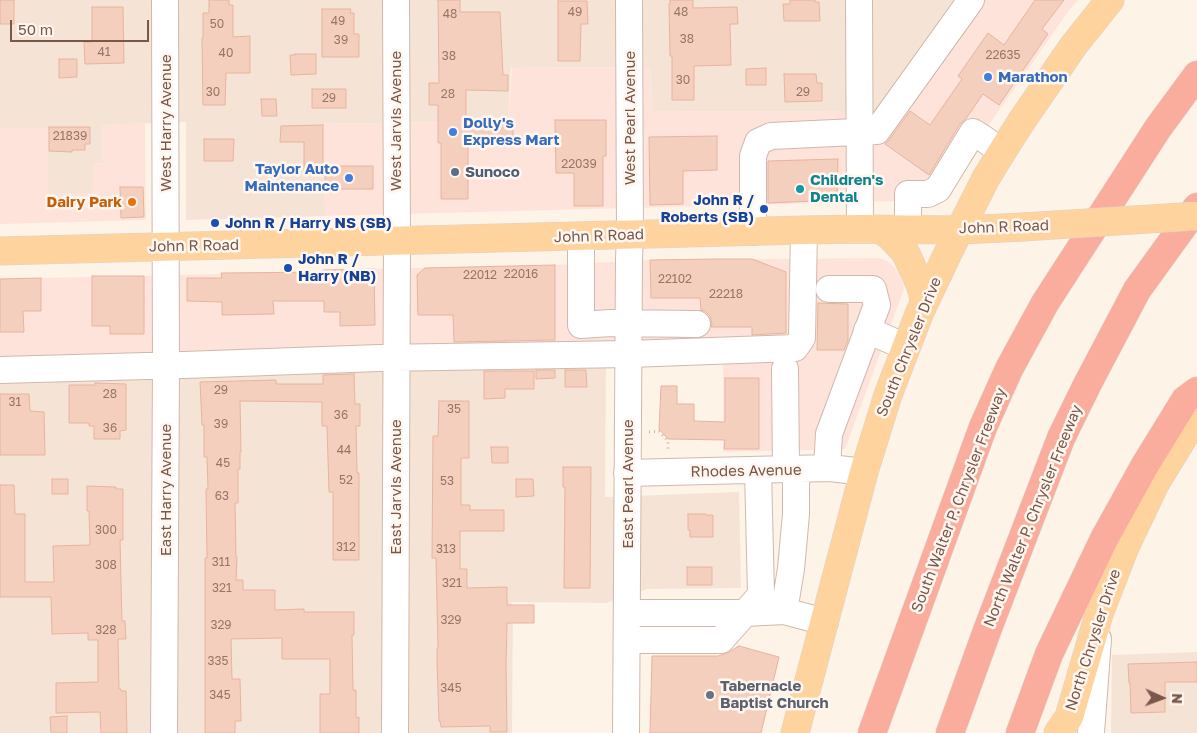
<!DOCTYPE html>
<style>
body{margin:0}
#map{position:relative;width:1197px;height:733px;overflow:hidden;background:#fdf3e7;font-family:"Golos Text",sans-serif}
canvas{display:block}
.north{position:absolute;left:1137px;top:673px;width:50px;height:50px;-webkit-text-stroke:4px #fff7ef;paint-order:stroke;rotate:92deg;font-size:14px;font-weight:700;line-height:20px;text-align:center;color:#79574a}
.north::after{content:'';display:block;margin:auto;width:18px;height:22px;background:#79574a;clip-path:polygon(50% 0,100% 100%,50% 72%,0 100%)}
.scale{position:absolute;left:10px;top:20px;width:139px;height:22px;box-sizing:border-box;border:2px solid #79574a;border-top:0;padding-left:6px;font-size:15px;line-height:18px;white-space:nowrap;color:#79574a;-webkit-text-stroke:4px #fff7ef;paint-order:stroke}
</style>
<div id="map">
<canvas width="1197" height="733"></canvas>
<div class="north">N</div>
<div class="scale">50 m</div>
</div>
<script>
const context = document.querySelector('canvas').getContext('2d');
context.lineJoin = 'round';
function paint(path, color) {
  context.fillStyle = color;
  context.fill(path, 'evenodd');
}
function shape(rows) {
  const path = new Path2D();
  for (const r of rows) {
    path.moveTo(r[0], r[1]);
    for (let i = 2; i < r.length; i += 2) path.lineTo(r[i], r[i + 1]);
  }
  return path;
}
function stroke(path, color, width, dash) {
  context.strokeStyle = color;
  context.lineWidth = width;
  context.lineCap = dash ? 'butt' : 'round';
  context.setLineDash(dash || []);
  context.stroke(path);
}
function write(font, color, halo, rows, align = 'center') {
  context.font = font + ' "Golos Text",sans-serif';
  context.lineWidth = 5;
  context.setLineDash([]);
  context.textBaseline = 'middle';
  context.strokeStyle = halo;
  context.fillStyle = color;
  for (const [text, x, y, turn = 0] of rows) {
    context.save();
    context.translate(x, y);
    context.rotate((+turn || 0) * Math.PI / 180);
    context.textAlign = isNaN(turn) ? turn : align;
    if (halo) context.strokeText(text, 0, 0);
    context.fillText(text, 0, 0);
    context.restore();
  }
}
const residential = shape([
 [0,0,963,0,883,112,653,111,650,67,511,68,508,121,324,124,325,216,186,220,186,122,102,125,103,163,94,164,93,193,48,193,48,128,0,129],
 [606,362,605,497,739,492,741,588,647,589,606,603,511,602,513,607,512,733,0,733,0,377],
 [1197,652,1197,733,1111,733,1112,655]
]);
const commercial = shape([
 [963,0,1078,0,1070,9,939,196,935,200,325,216,324,124,508,121,512,68,650,67,653,111,882,112],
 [145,123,146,220,0,224,0,129,48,128,48,193,92,193,94,164,103,163,102,125],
 [878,258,886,260,895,268,903,283,904,289,845,449,723,452,723,347,0,366,0,279,313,272,323,270,555,265,650,260]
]);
const building = shape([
 [0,0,14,0,14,24,0,24,0,0],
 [209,0,229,0,229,5,233,5,233,37,250,36,250,73,226,73,225,105,203,105,202,38,203,38,203,13,209,13,209,0],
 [438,0,460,0,460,12,500,12,503,75,508,75,508,91,466,90,466,123,513,123,513,142,468,143,468,199,441,199,441,143,438,143,438,105,429,105,429,83,439,83,438,0],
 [670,0,693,0,693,8,737,7,738,24,730,24,731,65,694,66,694,100,672,100,672,56,670,56,669,4,670,4,670,0],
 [790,0,815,0,815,2,819,2,820,21,784,21,783,4,790,4,790,0],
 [1035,0,1064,0,1042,29,1048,34,999,105,983,94,965,120,960,124,929,175,885,144,889,140,910,111,930,125,962,79,958,76,988,33,1004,45,1035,0],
 [558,1,587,1,588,24,581,24,580,61,558,61,558,1],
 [92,7,123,7,124,63,85,64,84,42,92,42,92,7],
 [322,9,351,9,350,13,354,13,354,34,359,34,359,57,322,57,322,9],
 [295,54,316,54,316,74,291,75,290,55,295,55,295,54],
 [59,59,77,59,77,77,59,78,59,59],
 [766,68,766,85,746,85,746,69,766,68],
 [784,74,816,74,817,83,822,83,822,101,785,102,784,74],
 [312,89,346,89,346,108,312,108,312,89],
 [261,99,276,99,277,116,262,116,261,99],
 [555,120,606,120,606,156,603,156,603,206,574,206,574,173,556,173,555,120],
 [323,125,323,172,304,172,304,142,280,142,281,126,323,125],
 [49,127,90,127,90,144,85,144,85,150,72,150,72,152,49,151,49,127],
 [717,136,717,170,683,171,683,204,650,205,649,137,717,136],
 [204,139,234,139,233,161,204,161,204,139],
 [838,159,837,200,768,203,768,161,838,159],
 [325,166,373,166,373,189,325,189,325,166],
 [120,187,143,187,144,217,121,218,120,187],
 [717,259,752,259,786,272,786,333,752,335,752,327,711,327,712,324,710,316,705,311,701,310,700,298,651,298,650,260,717,259],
 [555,265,555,340,454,342,453,315,418,315,417,275,425,268,555,265],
 [374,269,375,325,340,326,340,312,324,312,324,301,273,301,274,314,222,315,222,302,187,301,187,278,222,278,221,273,323,272,323,270,374,269],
 [92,276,144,276,144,334,110,334,110,326,92,326,92,276],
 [41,278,41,311,23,311,24,332,0,332,0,279,41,278],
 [818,303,848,304,848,340,844,350,817,350,818,303],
 [536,370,555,370,555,378,536,379,536,370],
 [565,370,586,370,587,387,565,387,565,370],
 [484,371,534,371,534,389,505,389,505,398,484,399,484,371],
 [354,374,355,404,360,404,360,426,356,426,357,473,359,473,359,560,333,560,333,492,329,492,327,426,322,426,322,402,240,401,241,452,240,452,240,469,238,469,238,503,235,503,236,557,237,557,236,580,243,580,243,590,275,590,275,610,304,609,304,612,354,612,354,635,352,635,353,690,356,690,356,718,359,717,359,733,320,733,320,694,330,694,330,659,282,659,282,638,231,639,232,679,240,679,241,721,235,721,235,733,205,733,205,558,207,558,206,489,208,489,207,457,204,457,204,425,202,425,200,382,276,380,276,384,323,384,323,375,354,374],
 [725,378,759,378,759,449,724,449,725,440,668,439,659,429,661,386,677,386,677,404,694,404,694,421,725,422,725,378],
 [95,383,126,384,126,430,120,431,120,439,94,439,94,426,89,426,89,423,69,423,69,385,95,385,95,383],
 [0,394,29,394,30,411,44,412,45,455,0,455,0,394],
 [439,401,469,401,469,458,461,458,461,505,470,505,470,510,504,510,504,531,460,531,460,569,467,569,467,588,507,587,507,605,534,605,534,623,507,623,506,665,507,732,490,732,490,726,441,727,440,721,439,721,437,662,437,648,438,648,436,558,432,558,433,436,438,436,439,401],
 [491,447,508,447,508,463,492,463,491,447],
 [563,467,591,467,590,588,564,588,565,487,563,487,563,467],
 [52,479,68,479,68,494,52,494,52,479],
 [516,479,533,479,534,496,516,497,516,479],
 [0,485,14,485,15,514,25,514,25,582,54,582,53,546,90,545,89,511,87,511,87,486,116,487,116,489,123,489,123,540,120,540,121,582,122,621,125,621,126,639,118,639,119,689,121,689,121,691,126,691,127,733,101,733,100,712,56,713,56,683,98,682,98,640,88,640,88,633,52,634,51,597,0,597,0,485],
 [688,514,706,514,706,515,713,515,713,537,690,537,690,530,688,530,688,514],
 [687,567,712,567,712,585,687,585,687,567],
 [739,646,779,657,761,733,650,733,652,656,718,656,727,653,739,646],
 [1197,662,1197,682,1165,682,1165,712,1131,713,1130,683,1129,683,1128,664,1197,662],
 [67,716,67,733,51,733,50,717,67,716]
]);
const path = shape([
 [649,432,659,431,668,441,668,451]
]);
const minor = shape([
 [859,0,860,229],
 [908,229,908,194,928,194,938,189,973,132,984,139,1002,152],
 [753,232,753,156,758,142,771,136,877,131,971,0],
 [581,237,581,325,610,323,697,324],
 [867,330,906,347],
 [785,369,786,470],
 [0,370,184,365,379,358,629,354,795,348,802,338,804,230],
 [827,468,829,434,877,305,873,289,829,289],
 [627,473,830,468,864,472],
 [784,611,825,622],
 [627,613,745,613,784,611,791,569,796,514,796,469],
 [627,640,721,640,761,595,758,470],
 [164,733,166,365,165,0],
 [395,733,397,241,396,0],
 [626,733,629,259,630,235,629,0],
 [1091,733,1098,639]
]);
const major = shape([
 [879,229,890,236,905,252,919,282,923,294,924,303],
 [0,251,804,230,860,229,961,230,1023,227],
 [795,733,864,472,888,395,919,314,948,253,986,178,1002,152,1021,122,1074,45,1110,0],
 [1058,733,1069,717,1099,614,1125,547,1155,484,1197,415]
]);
const highway = shape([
 [872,733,983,427,1009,369,1045,303,1158,128,1197,75],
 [950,733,988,628,1061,438,1088,383,1137,290,1197,207],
 [1020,733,1049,654,1104,539,1145,465,1185,400,1197,391]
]);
const majorBridge = shape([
 [1023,227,1197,216]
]);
const markers = [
 [988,77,5,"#3f7fe0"],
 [453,132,5,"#3f7fe0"],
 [455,172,5,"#5c6f8a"],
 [349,178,5,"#3f7fe0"],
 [800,189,5,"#0f9aa8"],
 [132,202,5,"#e8710a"],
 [764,209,5,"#1a4fb4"],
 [215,223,5,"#1a4fb4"],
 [288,268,5,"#1a4fb4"],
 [710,695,5,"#6b7280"]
];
const numberNames = [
 ["49",575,12],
 ["48",681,12],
 ["48",450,14],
 ["49",338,21],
 ["50",217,24],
 ["38",687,39],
 ["39",341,40],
 ["41",104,52],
 ["40",226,53],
 ["22635",1003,55],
 ["38",449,56],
 ["30",683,80],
 ["30",213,92],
 ["29",803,92],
 ["28",448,94],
 ["29",329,98],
 ["21839",70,136],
 ["22039",579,164],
 ["22016",521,274],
 ["22012",480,275],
 ["22102",675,279],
 ["22218",726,294],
 ["29",221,390],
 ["28",110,394],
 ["31",15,402],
 ["35",454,409],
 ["36",341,415],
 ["39",221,424],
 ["36",110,428],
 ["44",344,450],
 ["45",223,463],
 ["52",346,480],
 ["53",447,481],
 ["63",222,496],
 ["300",106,530],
 ["312",346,547],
 ["313",446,549],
 ["311",221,562],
 ["308",106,565],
 ["321",452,583],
 ["321",222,588],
 ["329",451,620],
 ["329",221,625],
 ["328",106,630],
 ["335",218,661],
 ["345",451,688],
 ["345",220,695]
];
const shopNames = [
 ["Marathon",998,77],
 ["Dolly's",463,123],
 ["Express Mart",463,140],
 ["Taylor Auto",339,169,"right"],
 ["Maintenance",339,186,"right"]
];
const streetNames = [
 ["West Pearl Avenue",630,118,-90],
 ["West Jarvis Avenue",396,121,-90],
 ["West Harry Avenue",166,123,-90],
 ["John R Road",1004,227,-2],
 ["John R Road",599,236,-2],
 ["John R Road",194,246,-1],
 ["South Chrysler Drive",909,347,-68],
 ["Rhodes Avenue",746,471,-1],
 ["East Pearl Avenue",628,484,-90],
 ["East Jarvis Avenue",396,487,-90],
 ["East Harry Avenue",166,490,-90],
 ["South Walter P. Chrysler Freeway",959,500,-69],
 ["North Walter P. Chrysler Freeway",1033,516,-68],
 ["North Chrysler Drive",1093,640,-72]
];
const serviceNames = [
 ["Sunoco",465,172]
];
const cultureNames = [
 ["Children's",810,180],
 ["Dental",810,197]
];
const transitNames = [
 ["John R /",754,200,"right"],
 ["Roberts (SB)",754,217,"right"],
 ["John R / Harry NS (SB)",225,223],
 ["John R /",298,259],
 ["Harry (NB)",298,276]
];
const foodNames = [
 ["Dairy Park",122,202]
];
const worshipNames = [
 ["Tabernacle",720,686],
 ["Baptist Church",720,703]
];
paint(residential, '#f5e4d5');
paint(commercial, '#fee3db');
paint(building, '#f4cfbe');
stroke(building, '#e8b49d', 1);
stroke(minor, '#d0b9ac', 28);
stroke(major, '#dcd3d0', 29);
stroke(highway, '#dcd3d0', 29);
stroke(path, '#dab2a0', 3, [1, 4]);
stroke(minor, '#fff', 26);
stroke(major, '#fed39e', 28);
stroke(highway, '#faad9c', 28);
stroke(majorBridge, '#dcd3d0', 29, []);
stroke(majorBridge, '#fed39e', 28);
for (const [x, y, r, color] of markers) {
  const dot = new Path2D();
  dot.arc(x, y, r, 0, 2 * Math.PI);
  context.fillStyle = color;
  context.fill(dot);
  stroke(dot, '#fff7ef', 2);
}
write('12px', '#987567', null, numberNames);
write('bold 15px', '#366cbe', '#fff7ef', shopNames, 'left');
write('15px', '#79574a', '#fff7ef', streetNames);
write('bold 15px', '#4e5e75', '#fff7ef', serviceNames, 'left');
write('bold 15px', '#0d838f', '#fff7ef', cultureNames, 'left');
write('bold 15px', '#164399', '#fff7ef', transitNames, 'left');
write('bold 15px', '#c56008', '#fff7ef', foodNames, 'right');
write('bold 15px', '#5b616d', '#fff7ef', worshipNames, 'left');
</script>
